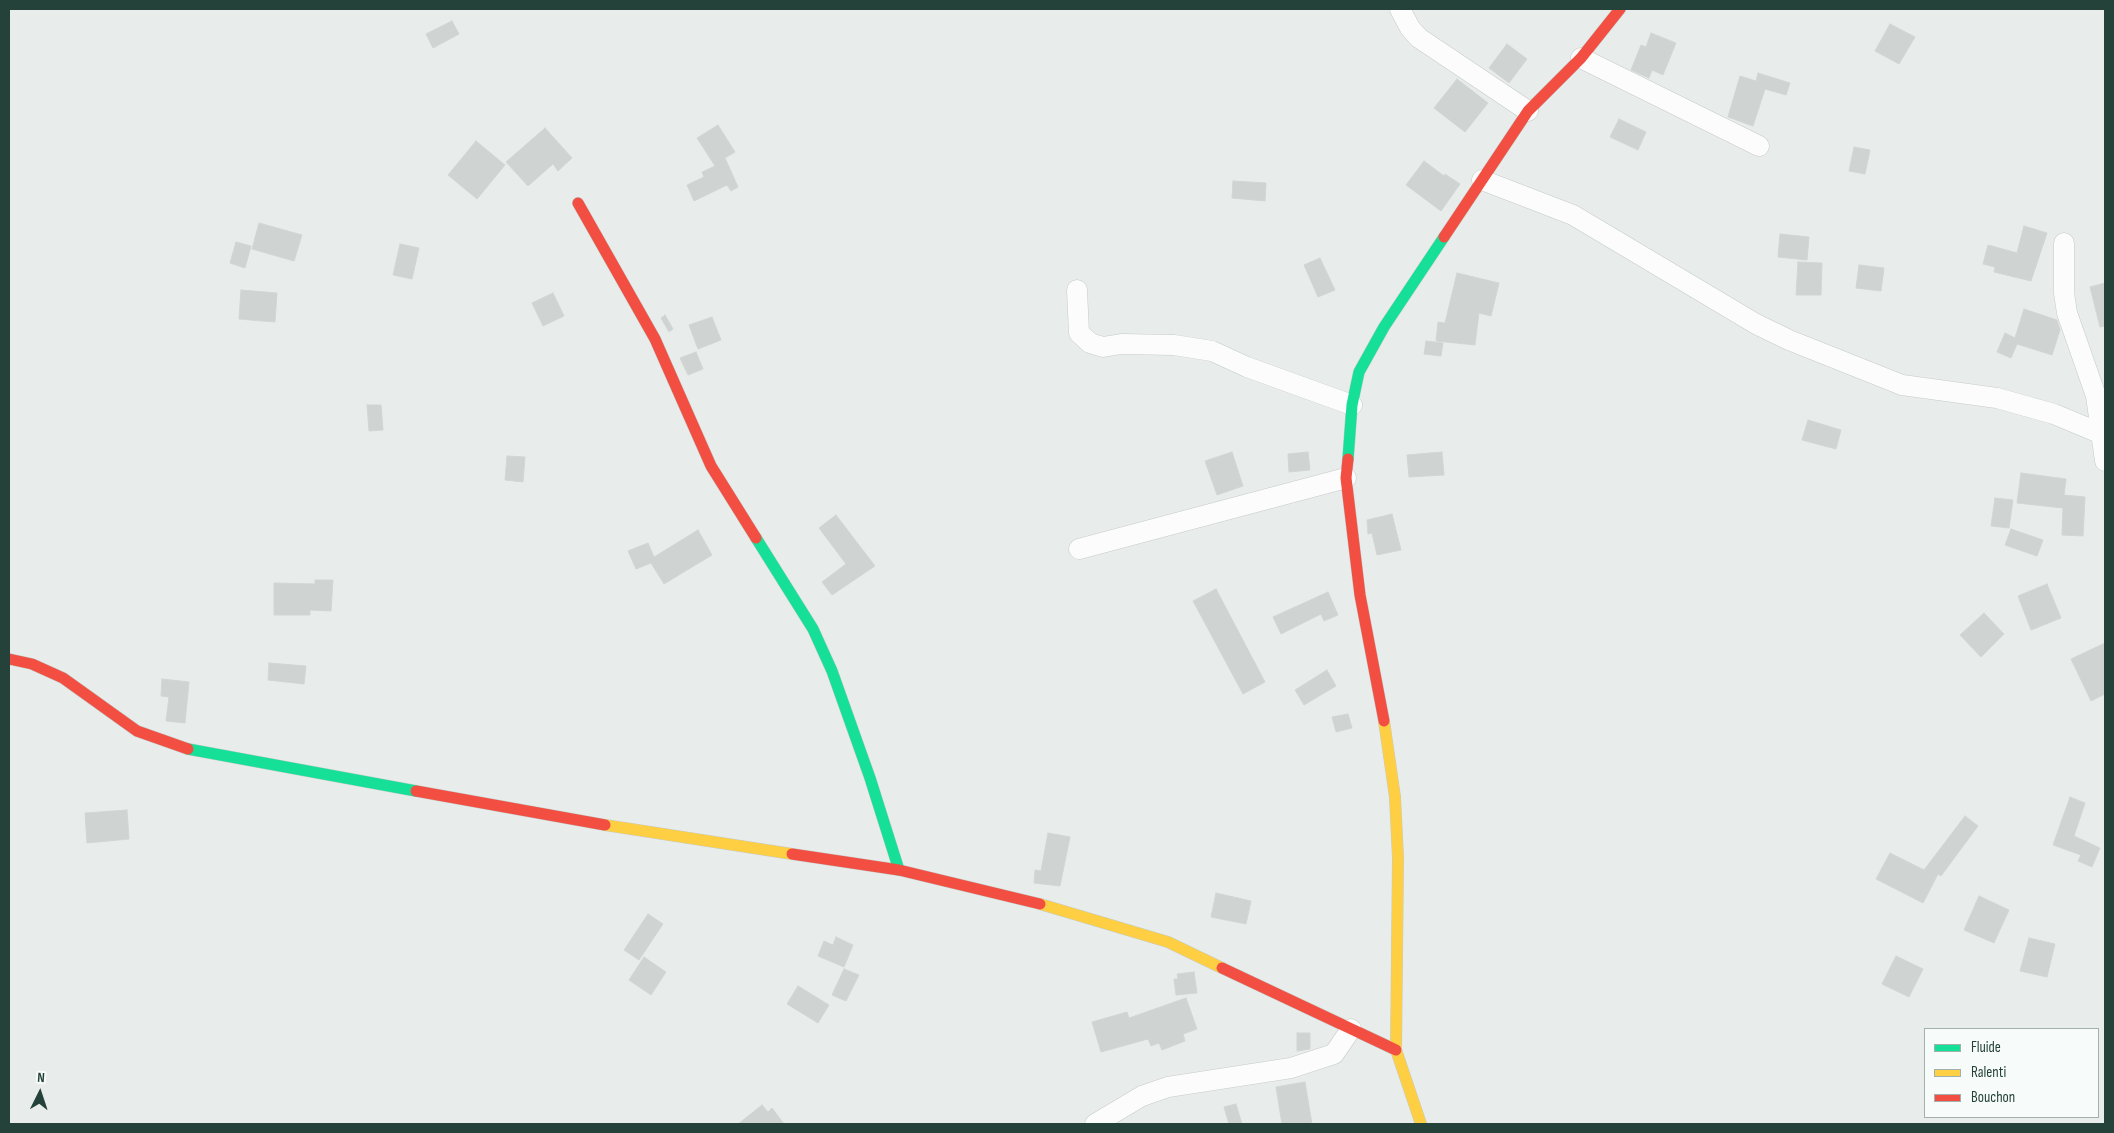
<!DOCTYPE html>
<style>
body{margin:0}
#map{position:relative;width:2114px;height:1133px;overflow:hidden;background:#e8edeb;font-family:"Sofia Sans Condensed",sans-serif}
canvas{display:block}
.frame{position:absolute;inset:0;border:10px solid #24423a;pointer-events:none}
.legend{position:absolute;left:1924px;top:1028px;width:175px;height:90px;box-sizing:border-box;background:#f7fbf9;border:1px solid #a3b1ad;margin:0;padding:6px 9px;list-style:none;font-size:15px;color:#24423a}
.legend li{display:flex;align-items:center;gap:10px;height:25px}
.legend b{width:25px;border:1px solid #a3b1ad}
.north{position:absolute;left:15px;top:1068px;width:50px;height:50px;-webkit-text-stroke:4px #f7fbf9;paint-order:stroke;rotate:4deg;font-size:14px;font-weight:700;line-height:20px;text-align:center;color:#24423a}
.north::after{content:'';display:block;margin:auto;width:18px;height:22px;background:#24423a;clip-path:polygon(50% 0,100% 100%,50% 72%,0 100%)}
</style>
<div id="map">
<canvas width="2114" height="1133"></canvas>
<div class="frame"></div>
<ul class="legend">
<li><b style="height:6px;background:#16e098"></b>Fluide</li>
<li><b style="height:6px;background:#ffcf43"></b>Ralenti</li>
<li><b style="height:6px;background:#f24e42"></b>Bouchon</li>
</ul>
<div class="north">N</div>
</div>
<script>
const context = document.querySelector('canvas').getContext('2d');
context.lineJoin = 'round';
function paint(path, color) {
  context.fillStyle = color;
  context.fill(path, 'evenodd');
}
function shape(rows) {
  const path = new Path2D();
  for (const r of rows) {
    path.moveTo(r[0], r[1]);
    for (let i = 2; i < r.length; i += 2) path.lineTo(r[i], r[i + 1]);
  }
  return path;
}
function stroke(path, color, width, dash) {
  context.strokeStyle = color;
  context.lineWidth = width;
  context.lineCap = dash ? 'butt' : 'round';
  context.setLineDash(dash || []);
  context.stroke(path);
}
const building = shape([
 [452,21,459,34,433,48,426,34,452,21],
 [1890,24,1915,37,1899,64,1875,51,1890,24],
 [1651,33,1676,43,1663,75,1652,70,1649,78,1631,70,1641,45,1646,47,1651,33],
 [1507,44,1527,59,1509,83,1489,68,1507,44],
 [1758,73,1790,83,1786,95,1765,89,1753,126,1728,117,1740,76,1756,81,1758,73],
 [1457,79,1488,103,1465,132,1434,108,1457,79],
 [1619,119,1646,132,1638,150,1610,137,1619,119],
 [718,125,735,152,725,158,738,187,731,191,727,185,694,201,687,185,704,177,702,172,715,166,697,138,718,125],
 [545,128,572,158,558,171,553,164,528,186,506,162,545,128],
 [476,141,505,165,477,199,448,175,476,141],
 [1854,147,1870,150,1865,174,1849,171,1854,147],
 [1424,161,1444,176,1445,174,1460,184,1441,211,1406,185,1424,161],
 [1233,181,1266,183,1265,201,1232,198,1233,181],
 [259,223,302,235,294,261,252,249,259,223],
 [2024,226,2047,233,2031,281,1994,272,1995,267,1983,264,1988,245,2017,253,2024,226],
 [1780,234,1809,237,1807,260,1778,257,1780,234],
 [236,242,251,246,245,268,230,263,236,242],
 [400,244,419,248,412,279,393,275,400,244],
 [1320,258,1335,290,1318,297,1304,265,1320,258],
 [1798,262,1822,263,1821,295,1796,295,1798,262],
 [1859,265,1884,268,1881,291,1856,288,1859,265],
 [1457,273,1499,283,1491,316,1479,313,1475,345,1436,341,1438,322,1445,323,1457,273],
 [2105,283,2105,326,2100,327,2090,287,2105,283],
 [241,290,277,293,275,322,239,319,241,290],
 [553,293,564,316,543,326,532,303,553,293],
 [2024,309,2057,320,2060,330,2052,355,2017,344,2011,358,1997,352,2005,333,2015,338,2024,309],
 [665,315,673,329,669,332,661,318,665,315],
 [712,317,721,340,698,349,689,325,712,317],
 [1426,341,1443,343,1441,356,1424,354,1426,341],
 [696,352,703,369,688,375,680,358,696,352],
 [367,405,381,405,383,430,369,431,367,405],
 [1808,420,1841,430,1836,449,1802,440,1808,420],
 [1232,452,1243,486,1217,495,1205,461,1232,452],
 [1308,452,1310,470,1289,472,1288,454,1308,452],
 [1442,452,1444,475,1409,477,1407,455,1442,452],
 [507,456,525,457,523,482,505,480,507,456],
 [2021,473,2066,479,2064,495,2085,497,2083,536,2062,535,2063,508,2017,503,2021,473],
 [1995,498,2013,500,2009,528,1991,526,1995,498],
 [1392,514,1401,550,1377,555,1372,533,1368,534,1367,520,1392,514],
 [836,515,875,566,832,595,822,582,846,564,819,528,836,515],
 [2011,529,2043,540,2037,556,2005,545,2011,529],
 [698,530,712,555,664,584,651,563,636,569,628,551,648,543,654,557,698,530],
 [315,580,333,580,331,611,310,610,310,615,274,615,274,583,315,584,315,580],
 [2047,584,2061,618,2031,630,2018,596,2047,584],
 [1216,589,1265,682,1243,694,1193,601,1216,589],
 [1328,592,1338,615,1324,621,1321,614,1281,634,1273,617,1328,592],
 [1984,613,2004,634,1981,657,1960,635,1984,613],
 [2105,643,2105,694,2091,701,2071,659,2105,643],
 [269,663,306,666,304,684,268,680,269,663],
 [1327,670,1336,686,1304,705,1295,690,1327,670],
 [162,679,189,682,185,723,166,721,169,697,161,696,162,679],
 [1348,714,1352,728,1336,732,1332,717,1348,714],
 [2070,797,2085,803,2074,836,2100,848,2092,867,2078,861,2081,855,2053,845,2070,797],
 [127,810,129,839,87,843,85,813,127,810],
 [1965,816,1978,826,1941,876,1938,874,1923,903,1876,879,1890,853,1924,870,1965,816],
 [1048,833,1070,837,1060,886,1034,883,1035,870,1041,871,1048,833],
 [1216,893,1251,901,1246,924,1211,917,1216,893],
 [1979,896,2009,910,1994,943,1964,930,1979,896],
 [648,914,663,924,639,960,624,950,648,914],
 [836,937,853,945,844,967,818,956,824,941,833,945,836,937],
 [2029,938,2055,944,2047,977,2020,971,2029,938],
 [1896,956,1923,969,1909,997,1882,984,1896,956],
 [644,957,666,972,651,995,629,980,644,957],
 [844,969,859,975,846,1001,832,995,844,969],
 [1194,972,1197,993,1176,995,1174,979,1178,979,1177,974,1194,972],
 [798,986,829,1005,818,1023,787,1004,798,986],
 [1186,998,1197,1029,1183,1034,1185,1041,1162,1050,1159,1043,1151,1046,1148,1039,1101,1052,1092,1022,1127,1012,1129,1018,1186,998],
 [1297,1033,1310,1033,1310,1049,1297,1051,1297,1033],
 [1305,1082,1312,1124,1282,1124,1276,1087,1305,1082],
 [1236,1104,1242,1124,1229,1124,1224,1107,1236,1104],
 [762,1105,768,1112,772,1108,784,1124,738,1124,762,1105]
]);
const street = shape([
 [1400,9,1410,28,1419,38,1528,111],
 [1581,58,1759,146],
 [1482,180,1573,215,1756,324,1789,340,1902,385,1997,398,2054,414,2102,434],
 [2064,243,2064,293,2067,313,2096,396,2105,461],
 [1077,290,1079,333,1090,343,1103,347,1121,344,1174,345,1212,351,1247,367,1352,405],
 [1079,549,1346,478],
 [1095,1124,1142,1096,1168,1087,1291,1068,1334,1054,1351,1029]
]);
const fast = shape([
 [1348,459,1352,405,1359,372,1384,327,1444,237],
 [756,538,813,629,832,671,870,778,899,870],
 [188,749,416,791]
]);
const slow = shape([
 [1384,721,1395,797,1398,858,1396,1050,1421,1124],
 [605,825,792,854],
 [1040,904,1168,942,1222,968]
]);
const jam = shape([
 [578,203,655,339,711,466,756,538],
 [1444,237,1528,111,1581,58,1620,9],
 [1348,459,1346,478,1360,595,1384,721],
 [9,659,32,664,63,678,137,731,188,749],
 [416,791,605,825],
 [792,854,899,870,1040,904],
 [1222,968,1396,1050]
]);
paint(building, '#cfd4d2');
stroke(building, '#d1d6d4', 1);
stroke(street, '#c5cac8', 21);
stroke(fast, '#c3cbc8', 12);
stroke(slow, '#c3cbc8', 12);
stroke(jam, '#c3cbc8', 12);
stroke(street, '#fcfcfc', 20);
stroke(fast, '#16e098', 11);
stroke(slow, '#ffcf43', 11);
stroke(jam, '#f24e42', 11);
</script>
